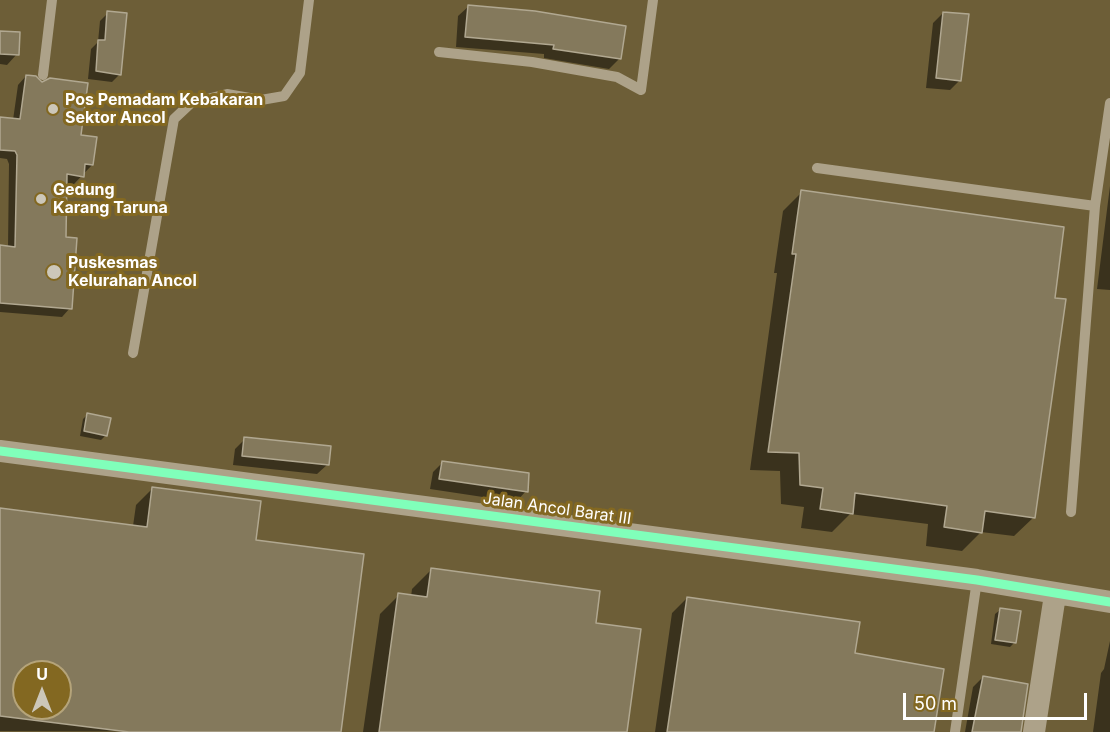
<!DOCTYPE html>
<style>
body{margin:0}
#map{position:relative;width:1110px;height:732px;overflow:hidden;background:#6d5e37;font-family:Inter,sans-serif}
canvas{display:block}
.north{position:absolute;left:12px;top:660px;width:60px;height:60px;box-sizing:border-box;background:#836821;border:2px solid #b5a47a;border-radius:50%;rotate:0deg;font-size:16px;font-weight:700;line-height:24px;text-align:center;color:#fff}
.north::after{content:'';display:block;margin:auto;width:21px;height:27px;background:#ccc7b9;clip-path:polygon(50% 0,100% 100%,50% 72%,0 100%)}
.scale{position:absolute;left:903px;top:693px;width:184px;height:27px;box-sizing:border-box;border:3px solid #fff;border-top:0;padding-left:8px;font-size:18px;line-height:21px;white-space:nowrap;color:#fff;-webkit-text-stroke:4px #836821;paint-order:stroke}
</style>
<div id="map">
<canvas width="1110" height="732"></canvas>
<div class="north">U</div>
<div class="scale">50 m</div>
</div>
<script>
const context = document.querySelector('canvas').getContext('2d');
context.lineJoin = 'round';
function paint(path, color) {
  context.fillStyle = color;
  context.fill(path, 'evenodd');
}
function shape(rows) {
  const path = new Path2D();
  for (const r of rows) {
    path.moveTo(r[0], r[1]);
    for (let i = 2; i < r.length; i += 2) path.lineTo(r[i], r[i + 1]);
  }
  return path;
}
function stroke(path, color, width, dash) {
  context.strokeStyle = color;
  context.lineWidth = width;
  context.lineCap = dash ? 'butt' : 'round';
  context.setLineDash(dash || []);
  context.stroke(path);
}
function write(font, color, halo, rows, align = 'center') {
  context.font = font + ' Inter,sans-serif';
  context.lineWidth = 6;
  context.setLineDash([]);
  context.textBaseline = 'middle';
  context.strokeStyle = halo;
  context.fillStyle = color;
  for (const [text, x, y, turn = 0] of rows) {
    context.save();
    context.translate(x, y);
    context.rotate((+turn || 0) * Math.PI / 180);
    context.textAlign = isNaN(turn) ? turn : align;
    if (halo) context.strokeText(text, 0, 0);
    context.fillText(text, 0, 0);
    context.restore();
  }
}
const shadow = shape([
 [469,6,619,59,609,69,544,58,544,54,456,47,458,16],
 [108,13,120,74,112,82,88,79,91,49,98,42,100,21],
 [943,13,960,80,950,90,926,88,933,23],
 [0,33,17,54,7,65,0,64],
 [26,76,79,137,92,165,74,184,66,183,65,238,70,308,62,317,0,312,0,246,8,247,9,164,7,159,0,158,0,119,13,120,18,85],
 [1110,186,1110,290,1097,289],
 [802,192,1053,299,1034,517,1014,536,981,532,962,551,926,546,928,524,850,514,832,532,801,528,804,507,781,504,780,471,750,470,777,273,774,273,783,211],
 [88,414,106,435,101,440,80,436,83,419],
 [245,439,328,464,317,474,233,465,235,449],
 [443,462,526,491,516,502,430,489,433,472],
 [152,489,254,542,339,732,0,731,0,509,133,526,136,505],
 [24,672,60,672,60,708,24,708],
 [431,570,594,624,625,732,363,732,380,614,399,595,411,597,412,589],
 [687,598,933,732,655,732,672,613],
 [1000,610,1014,643,1010,647,991,644,995,614],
 [1110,641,1110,732,1093,732,1101,673,1104,669],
 [983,677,1020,732,965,732,973,687]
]);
const building = shape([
 [468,5,535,11,626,26,621,59,553,49,554,45,465,37,468,5],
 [107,11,127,13,121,75,96,71,98,40,105,40,107,11],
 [943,12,969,14,961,81,936,78,943,12],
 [0,31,20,32,19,55,0,54,0,31],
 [26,75,36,76,42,82,50,78,88,83,81,135,97,137,93,165,85,164,84,177,67,174,66,237,77,238,72,309,0,303,0,245,15,247,17,155,15,151,0,150,0,117,20,119,26,75],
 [801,190,1064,227,1055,298,1066,299,1035,518,985,511,982,533,944,527,947,506,855,493,853,514,820,509,823,488,800,485,799,453,768,452,796,254,792,254,801,190],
 [87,413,111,418,107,436,84,431,87,413],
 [244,437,331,446,329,465,242,456,244,437],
 [442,461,529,473,528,492,439,479,442,461],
 [152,487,261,501,256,540,364,554,341,732,129,732,0,716,0,508,147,527,152,487],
 [24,672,60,672,60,708,24,708,24,672],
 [431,568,600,591,596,623,641,629,627,732,379,732,398,593,427,597,431,568],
 [687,597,860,622,855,653,944,669,934,732,667,732,687,597],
 [1000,608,1021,611,1016,643,995,640,1000,608],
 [983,676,1028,684,1021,732,972,732,983,676]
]);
const service = shape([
 [439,52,532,62,617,77,641,90,653,0],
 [43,75,52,0],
 [817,168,1095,206,1110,103],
 [133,353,174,119,191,103,227,94,261,100,284,96,300,73,309,0],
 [1071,512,1095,206],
 [955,732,977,580]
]);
const minor = shape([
 [0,451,977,580,1110,602],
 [1034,732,1055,595]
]);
const cycleway = shape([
 [0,451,977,580,1110,602]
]);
const markers = [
 [53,109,6,"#ccc7b9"],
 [41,199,6,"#ccc7b9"],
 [54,272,8,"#ccc7b9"]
];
const poiNames = [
 ["Pos Pemadam Kebakaran",65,100],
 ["Sektor Ancol",65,118],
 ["Gedung",53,190],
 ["Karang Taruna",53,208],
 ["Puskesmas",68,263],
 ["Kelurahan Ancol",68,281]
];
const streetNames = [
 ["Jalan Ancol Barat III",557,509,8]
];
paint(shadow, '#0007');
paint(building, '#84795c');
stroke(building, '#b1a891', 1.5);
stroke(service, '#ada289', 10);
stroke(minor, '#ada289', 22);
stroke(cycleway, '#80ffba', 9);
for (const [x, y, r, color] of markers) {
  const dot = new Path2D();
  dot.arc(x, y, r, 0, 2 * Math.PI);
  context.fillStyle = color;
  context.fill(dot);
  stroke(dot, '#836821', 2);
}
write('bold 16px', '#fff', '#836821', poiNames, 'left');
write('16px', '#fff', '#836821', streetNames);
</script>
